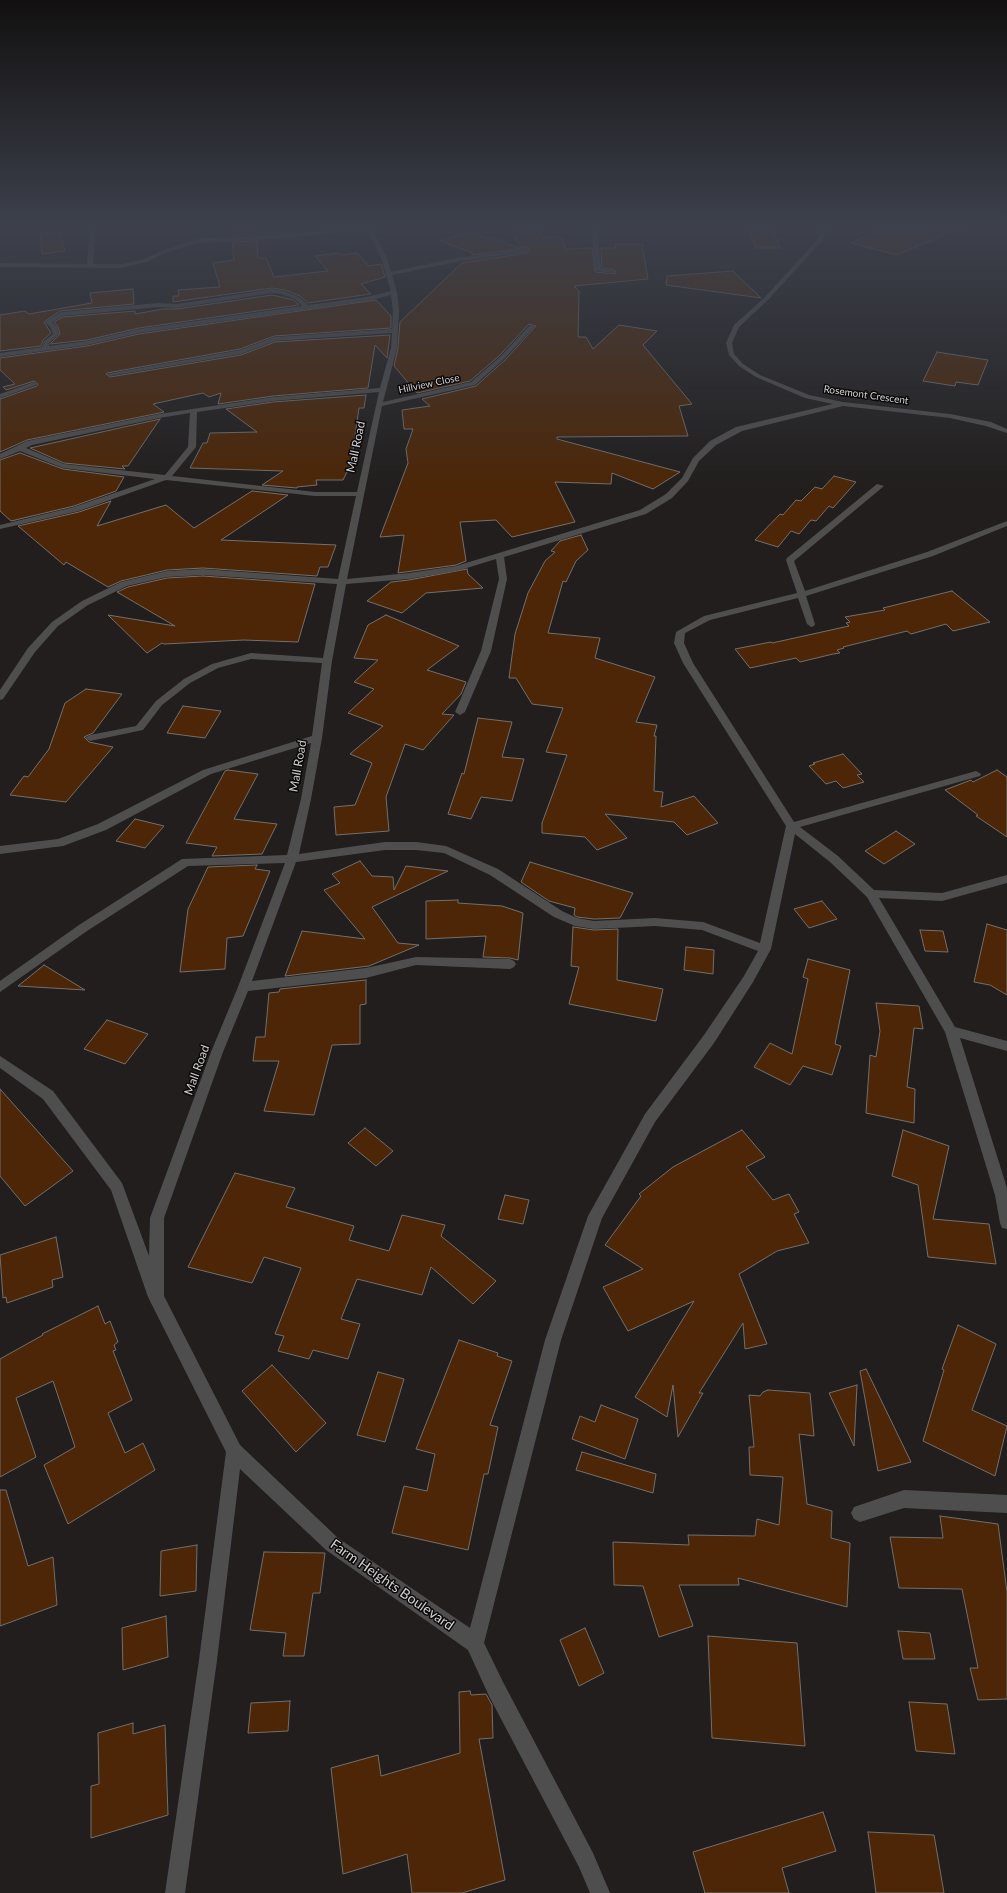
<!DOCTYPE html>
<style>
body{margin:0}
canvas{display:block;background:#211e1d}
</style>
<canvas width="1007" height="1893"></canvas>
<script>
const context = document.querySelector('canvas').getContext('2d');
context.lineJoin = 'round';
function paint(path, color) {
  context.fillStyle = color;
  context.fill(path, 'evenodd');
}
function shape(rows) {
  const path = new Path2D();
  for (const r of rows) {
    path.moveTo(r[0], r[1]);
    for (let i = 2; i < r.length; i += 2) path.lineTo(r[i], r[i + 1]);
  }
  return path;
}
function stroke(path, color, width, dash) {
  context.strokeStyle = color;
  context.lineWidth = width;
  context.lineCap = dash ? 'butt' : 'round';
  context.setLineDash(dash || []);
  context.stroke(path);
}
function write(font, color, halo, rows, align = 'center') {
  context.font = font + ' Lato,sans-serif';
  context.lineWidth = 3;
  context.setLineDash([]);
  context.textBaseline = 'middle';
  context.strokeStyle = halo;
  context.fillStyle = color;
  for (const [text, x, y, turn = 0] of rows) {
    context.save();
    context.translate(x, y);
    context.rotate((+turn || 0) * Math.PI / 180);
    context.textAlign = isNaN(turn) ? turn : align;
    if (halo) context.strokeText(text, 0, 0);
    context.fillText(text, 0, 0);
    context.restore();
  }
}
const building = shape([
 [232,225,253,225,257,234,232,235,232,225],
 [746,225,770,225,780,248,756,248,746,225],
 [875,225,967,225,897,255,851,243,878,231,875,225],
 [538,230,543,238,561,237,566,249,592,248,595,272,615,274,616,273,615,270,602,268,601,248,616,248,615,244,642,244,648,279,574,286,579,291,578,337,586,337,593,349,619,325,657,331,643,345,692,404,679,406,688,436,557,437,557,439,680,472,653,489,612,473,611,484,555,482,575,522,512,537,496,520,460,522,466,561,456,565,398,573,404,535,380,537,408,463,406,449,413,429,404,429,402,410,430,406,422,399,476,386,506,359,536,326,529,324,500,355,470,381,417,393,394,366,398,348,400,322,462,263,527,253,530,248,521,248,512,231,538,230],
 [60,232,65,251,42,254,40,234,60,232],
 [470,232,488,239,490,237,521,249,471,255,473,253,440,241,470,232],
 [257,241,258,258,266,258,274,277,328,271,315,256,339,253,341,255,357,253,369,266,381,264,385,277,361,284,371,294,308,303,300,296,285,290,272,288,173,302,173,296,179,296,178,290,220,287,213,263,234,260,232,242,257,241],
 [733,271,761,298,666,285,667,276,733,271],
 [133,289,134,304,60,311,44,322,51,333,43,340,41,346,0,351,0,315,25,311,29,314,92,303,90,293,133,289],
 [272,295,294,300,299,305,139,328,87,340,50,344,60,334,58,327,54,322,63,317,135,311,135,314,163,309,177,309,272,295],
 [376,300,391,316,391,328,274,336,240,349,107,373,106,374,110,377,241,355,275,342,390,335,387,358,375,345,368,388,273,396,218,404,221,393,209,397,203,393,153,404,164,412,27,440,0,452,0,399,37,386,38,384,34,381,6,390,3,387,15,384,0,370,0,358,87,346,139,334,376,300],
 [937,352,988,360,978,385,956,382,955,386,923,381,937,352],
 [366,395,364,408,359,408,351,464,343,480,316,480,317,485,297,487,297,488,262,485,283,471,190,468,203,443,207,443,210,433,257,432,226,409,273,402,366,395],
 [160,419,128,466,122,466,125,469,64,463,30,448,160,419],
 [20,453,63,469,124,477,116,491,74,506,11,521,0,511,0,460,20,453],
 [834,476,856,482,833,508,829,506,816,521,811,520,799,534,791,531,778,547,755,540,780,514,783,515,796,500,801,501,815,487,822,489,834,476],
 [252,491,288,495,221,540,336,545,328,567,320,567,317,576,203,568,167,570,121,581,108,587,66,562,64,565,18,526,79,512,111,501,97,526,166,505,194,528,252,491],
 [581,535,588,550,576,561,566,582,563,581,548,633,600,638,595,658,655,677,636,722,657,725,654,736,656,736,654,791,663,792,661,807,694,796,718,823,687,835,674,822,605,814,627,838,597,850,585,837,542,833,542,823,567,755,546,752,563,708,532,704,516,678,509,678,515,634,528,593,545,561,555,552,551,551,560,541,581,535],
 [467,569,468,574,483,588,426,593,402,613,367,601,391,582,409,580,467,569],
 [203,576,315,584,298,642,244,640,164,644,162,643,147,653,108,615,175,626,117,592,128,587,167,578,203,576],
 [952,591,990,622,953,631,946,624,911,634,907,631,843,647,844,648,837,650,840,653,833,654,800,662,796,658,750,668,735,649,771,642,772,643,849,626,846,623,850,622,845,617,885,610,883,608,952,591],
 [386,615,459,646,427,670,466,682,461,694,442,714,454,715,423,750,405,744,386,797,389,831,336,835,334,807,355,805,372,763,350,754,383,726,348,713,374,689,354,682,378,660,354,658,368,625,386,615],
 [86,689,122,694,93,733,84,737,89,742,113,747,66,802,10,795,24,776,28,777,49,749,65,703,86,689],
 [183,706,221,711,205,738,167,733,183,706],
 [478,718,512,722,502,757,524,759,512,801,481,797,471,819,448,814,462,773,464,774,478,718],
 [843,754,862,774,857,775,864,782,843,788,836,781,826,784,809,766,815,764,813,763,843,754],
 [228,770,258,774,234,819,277,824,262,854,212,856,217,847,186,843,225,771,228,770],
 [997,770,1007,777,1007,837,976,816,978,815,945,790,971,780,973,782,997,770],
 [135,819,164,826,145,848,116,841,135,819],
 [896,831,915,844,884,864,865,851,896,831],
 [360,861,372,876,393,877,394,890,406,866,448,871,372,907,398,943,419,945,369,966,285,976,302,931,365,939,324,890,340,883,332,874,360,861],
 [530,862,633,893,620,918,594,919,577,917,574,915,575,908,549,901,521,882,530,862],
 [257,865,255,869,270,871,243,936,227,938,225,969,180,972,188,909,208,867,257,865],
 [458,900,458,903,502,906,523,913,518,960,510,958,483,957,486,936,426,939,426,901,458,900],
 [822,901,837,919,809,928,794,909,822,901],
 [987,924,1007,930,1007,995,990,985,974,982,987,924],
 [573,927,594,930,618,929,617,980,663,989,656,1021,569,1004,579,967,571,966,573,927],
 [920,930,943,931,948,952,925,951,920,930],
 [686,947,714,950,713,974,684,970,686,947],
 [808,959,850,970,835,1044,841,1046,832,1075,803,1066,790,1085,754,1067,770,1043,792,1054,808,979,803,977,808,959],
 [44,965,85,990,18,986,44,965],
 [366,980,366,1004,360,1005,360,1044,332,1045,314,1115,264,1111,279,1061,253,1061,256,1037,265,1037,269,993,279,992,280,989,366,980],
 [876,1003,919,1006,923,1029,914,1028,907,1087,915,1089,914,1123,866,1113,870,1055,876,1057,880,1031,876,1003],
 [107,1020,148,1034,125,1064,84,1049,107,1020],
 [0,1089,73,1171,25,1206,0,1176,0,1089],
 [365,1128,393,1151,376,1166,348,1143,365,1128],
 [742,1130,765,1157,746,1167,773,1200,789,1194,799,1212,794,1214,809,1243,777,1251,739,1274,767,1344,745,1349,743,1323,699,1393,703,1393,678,1437,673,1385,667,1417,635,1397,694,1301,628,1331,603,1287,643,1269,605,1245,641,1196,639,1194,673,1167,742,1130],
 [903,1130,949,1146,933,1219,989,1224,996,1264,928,1257,918,1185,892,1176,903,1130],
 [235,1173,295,1188,286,1207,354,1226,349,1240,389,1251,402,1215,445,1225,441,1236,496,1281,473,1304,431,1267,422,1295,357,1279,341,1319,360,1324,348,1359,313,1350,309,1359,278,1351,284,1336,275,1334,301,1268,264,1257,252,1283,188,1267,235,1173],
 [505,1195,529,1200,523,1224,498,1219,505,1195],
 [56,1237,63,1277,52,1280,53,1287,7,1303,6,1297,3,1298,0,1255,56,1237],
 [98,1306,105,1324,110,1321,118,1342,114,1345,116,1350,113,1351,132,1400,108,1413,125,1453,143,1443,155,1470,68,1524,44,1465,75,1447,53,1381,16,1398,36,1457,0,1477,0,1359,43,1335,42,1334,98,1306],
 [958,1325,996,1344,972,1410,1007,1426,995,1476,923,1441,944,1370,942,1369,958,1325],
 [459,1340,498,1353,497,1356,512,1361,490,1425,498,1427,488,1474,484,1474,468,1550,392,1533,404,1486,427,1491,435,1454,416,1449,459,1340],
 [272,1365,326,1423,296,1452,242,1391,272,1365],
 [866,1369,911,1462,878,1471,860,1371,866,1369],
 [378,1372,404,1379,385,1442,357,1435,378,1372],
 [857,1385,854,1446,829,1393,857,1385],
 [768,1390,810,1393,814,1436,799,1434,807,1504,832,1511,831,1538,850,1543,847,1607,738,1578,739,1585,679,1585,693,1626,659,1637,643,1586,614,1585,613,1542,689,1545,688,1535,755,1536,757,1519,779,1525,783,1477,750,1475,749,1447,754,1447,749,1395,760,1396,763,1392,768,1390],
 [601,1405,638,1419,625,1459,572,1439,580,1416,595,1422,601,1405],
 [582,1452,656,1474,653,1493,576,1470,582,1452],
 [0,1490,6,1490,28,1566,53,1557,57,1605,0,1626,0,1490],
 [940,1516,998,1524,1007,1592,1007,1699,978,1700,970,1668,978,1668,962,1589,899,1588,890,1537,943,1538,940,1516],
 [197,1545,196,1591,160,1596,161,1551,197,1545],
 [264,1552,325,1553,320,1593,313,1593,304,1656,283,1656,286,1633,250,1630,264,1552],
 [166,1616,168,1657,123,1670,122,1628,166,1616],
 [585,1628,604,1673,579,1686,560,1640,585,1628],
 [898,1631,930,1633,935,1659,903,1659,898,1631],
 [708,1636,797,1643,805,1746,712,1738,708,1636],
 [470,1691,471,1695,486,1694,492,1705,493,1738,479,1739,505,1880,462,1893,412,1893,407,1854,343,1874,331,1768,378,1755,381,1776,460,1753,459,1692,470,1691],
 [290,1701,288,1731,248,1733,251,1703,290,1701],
 [909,1702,947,1704,955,1754,916,1751,909,1702],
 [133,1723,133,1734,165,1725,168,1815,91,1838,91,1786,99,1784,98,1733,133,1723],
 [823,1812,836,1851,782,1868,789,1893,705,1893,693,1852,823,1812],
 [868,1832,934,1835,944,1893,876,1893,868,1832]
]);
const minor = shape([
 [90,225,96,225,93,264,122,264,145,259,161,251,196,239,301,233,371,225,389,225,372,228,387,258,391,272,456,258,529,249,527,252,456,262,392,275,397,292,399,311,397,348,383,402,471,382,501,356,530,325,535,326,505,358,475,385,382,406,347,579,409,573,456,566,640,510,666,494,682,478,693,458,710,441,736,427,833,404,805,398,756,377,739,366,729,355,726,343,734,325,765,297,818,239,825,225,830,225,822,241,769,299,739,327,732,343,734,354,743,364,760,375,809,395,843,402,950,414,991,422,1007,429,1007,433,986,426,950,418,843,406,742,431,716,445,699,461,688,481,672,498,646,514,504,557,507,579,491,651,465,712,460,715,455,712,481,651,499,579,496,559,457,571,409,579,346,584,332,661,322,738,311,799,299,854,385,842,416,842,446,846,498,869,562,911,577,918,594,921,655,918,703,922,760,943,786,826,683,663,674,643,676,632,704,616,797,593,786,560,787,558,877,484,884,486,794,561,805,591,927,552,1007,521,1007,526,933,556,806,596,815,624,814,626,811,627,807,624,798,598,710,620,685,633,684,643,693,663,794,822,976,771,981,774,980,776,800,827,838,856,874,890,942,893,1007,875,1007,883,942,901,879,898,955,1027,1007,1041,1007,1051,960,1038,1007,1188,1007,1229,1002,1228,1000,1223,995,1195,945,1032,867,897,830,862,795,834,771,949,753,982,714,1043,655,1122,602,1218,561,1340,484,1643,503,1682,593,1853,610,1893,590,1893,579,1867,489,1696,468,1650,326,1550,240,1469,217,1660,185,1893,165,1893,199,1660,226,1452,148,1297,111,1190,43,1099,0,1068,0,1056,53,1091,122,1183,149,1256,150,1218,211,1052,238,987,285,863,188,866,87,931,0,992,0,981,79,925,182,859,287,855,301,799,311,743,211,774,106,830,63,846,0,854,0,846,58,839,98,824,203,770,312,736,322,663,251,659,218,668,190,683,162,705,143,730,90,741,85,738,90,735,136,726,156,701,184,679,212,664,251,653,323,658,337,584,203,575,167,577,127,586,88,605,58,626,35,652,3,699,0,700,0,690,28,648,52,622,82,601,121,582,167,571,203,569,338,579,356,496,315,496,166,480,79,511,0,529,0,525,74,507,155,479,63,468,20,451,0,459,0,454,27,441,159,414,273,397,380,388,391,348,392,333,275,341,241,354,110,376,107,374,240,350,274,337,392,329,393,311,391,295,367,301,139,333,87,345,0,357,0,353,42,347,44,341,53,334,51,328,45,322,61,312,158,303,177,304,272,289,284,291,299,297,308,305,367,297,391,291,381,258,367,229,301,237,197,243,165,253,149,261,122,268,0,267,0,263,87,264,90,225],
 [272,293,281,294,295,299,302,306,139,329,87,341,49,346,49,343,59,334,57,327,52,322,63,316,158,307,177,308,272,293],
 [379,392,357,492,315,492,172,476,196,447,197,412,273,401,379,392],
 [190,413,188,447,165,475,64,464,26,448,32,445,159,418,190,413],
 [385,850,416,850,444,853,490,875,554,917,575,926,594,929,655,926,702,930,758,951,744,976,704,1035,645,1114,588,1216,545,1340,470,1628,338,1538,240,1445,164,1296,164,1218,223,1052,248,991,366,978,416,965,510,969,514,967,516,964,514,961,510,959,416,957,366,968,252,981,296,862,385,850],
 [591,225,597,225,601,269,615,271,615,273,595,271,591,225],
 [34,382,37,384,36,385,0,398,0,394,34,382],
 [904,1490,1007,1495,1007,1513,904,1508,860,1522,854,1519,851,1513,854,1507,904,1490]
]);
const farStreetnames = [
 ["Hillview Close",429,384,-12],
 ["Rosemont Crescent",866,395,8]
];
const streetNames = [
 ["Mall Road",356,447,-78],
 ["Mall Road",298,766,-80],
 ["Mall Road",197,1070,-70]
];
const nearStreetnames = [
 ["Farm Heights Boulevard",392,1585,35]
];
paint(building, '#4c2606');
stroke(building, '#726f6c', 1);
paint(minor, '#4f4e4e');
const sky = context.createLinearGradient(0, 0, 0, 490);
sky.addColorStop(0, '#121010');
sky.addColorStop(0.46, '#3d414c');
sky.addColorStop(1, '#3d414c00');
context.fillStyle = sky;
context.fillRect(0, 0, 1007, 490);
write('10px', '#d3d1d1', '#0a0808', farStreetnames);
write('12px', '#d3d1d1', '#0a0808', streetNames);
write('14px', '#d3d1d1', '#0a0808', nearStreetnames);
</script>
